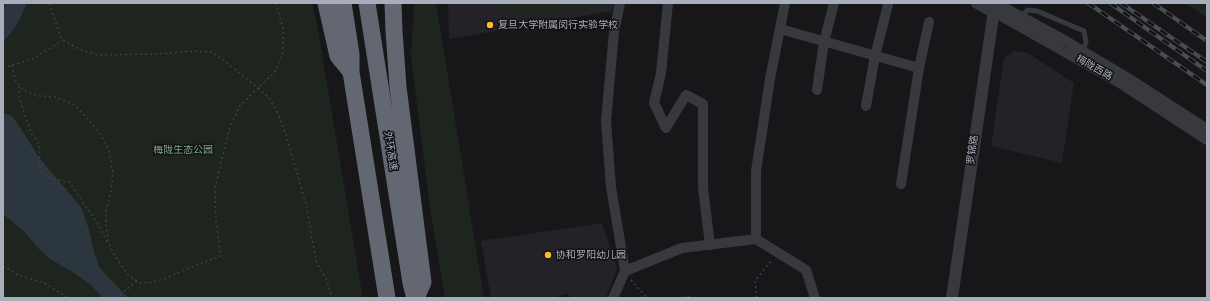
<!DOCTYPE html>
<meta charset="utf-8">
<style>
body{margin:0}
#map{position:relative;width:1210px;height:301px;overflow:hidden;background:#17171a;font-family:"Roboto Condensed",sans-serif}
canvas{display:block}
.frame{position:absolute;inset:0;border:4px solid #a8aebb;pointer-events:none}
</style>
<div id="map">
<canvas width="1210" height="301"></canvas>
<div class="frame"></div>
</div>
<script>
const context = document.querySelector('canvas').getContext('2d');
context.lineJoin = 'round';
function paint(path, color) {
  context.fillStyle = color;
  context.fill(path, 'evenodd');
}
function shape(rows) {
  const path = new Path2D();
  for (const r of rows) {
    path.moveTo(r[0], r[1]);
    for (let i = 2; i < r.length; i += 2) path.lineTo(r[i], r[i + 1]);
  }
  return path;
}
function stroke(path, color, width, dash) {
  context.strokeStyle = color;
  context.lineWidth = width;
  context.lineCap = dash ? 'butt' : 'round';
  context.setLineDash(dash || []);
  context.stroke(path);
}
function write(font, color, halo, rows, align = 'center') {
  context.font = font + ' "Roboto Condensed","Noto Sans SC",sans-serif';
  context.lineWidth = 3;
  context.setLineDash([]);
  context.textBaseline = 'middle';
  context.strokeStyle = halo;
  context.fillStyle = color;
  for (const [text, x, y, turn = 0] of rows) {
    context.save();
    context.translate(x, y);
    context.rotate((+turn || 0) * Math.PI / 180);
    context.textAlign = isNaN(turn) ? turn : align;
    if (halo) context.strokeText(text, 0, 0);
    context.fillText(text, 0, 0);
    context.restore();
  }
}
const built = shape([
 [448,3,614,3,612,11,449,39],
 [1014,51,1026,52,1074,83,1062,163,991,146,1004,58],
 [602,223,617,268,606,298,574,298,567,294,550,298,491,298,481,241]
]);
const green = shape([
 [27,3,312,3,317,24,363,298,3,298,3,43,18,23],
 [414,3,436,3,484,298,445,298,430,208,411,56],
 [506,3,601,3,592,7,531,18,519,16,507,6],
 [1185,3,1207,3,1207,18]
]);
const water = shape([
 [6,3,27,3,18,23,3,43,3,8],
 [3,112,13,117,41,160,70,194,82,209,89,230,93,248,99,267,128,298,103,298,91,285,74,273,50,259,39,249,25,232,3,214]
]);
const path = shape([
 [276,3,283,29,283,51,276,71,258,88,268,97,276,109,286,135,306,204,313,244,317,263,327,281,332,298],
 [12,65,13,72,16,81,24,91,39,96,55,97,75,105,100,133,109,151,113,173,111,191,106,210,106,226,110,247,119,262,128,275,140,283,154,282,166,278,189,268,221,256,216,221,215,187,230,127,240,106,258,88,222,59,212,52,192,51,158,54,99,55,81,50,62,40,49,3],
 [3,68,32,59,51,48,62,40],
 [19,86,19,98,24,112,32,135,38,142,40,149,39,162,41,171,48,177,57,180,69,182,98,224,108,244],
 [3,266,18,275,46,284,68,298],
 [631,280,647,298],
 [116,298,137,281],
 [683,298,687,296,690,298],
 [757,298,755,281,772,260]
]);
const service = shape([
 [1021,16,1028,10,1037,11,1084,31,1086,42,1083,52]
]);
const minor = shape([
 [668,3,661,73,654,103,666,128,686,95,703,104,703,188,710,245],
 [996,3,1066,41,1128,78,1207,129],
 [994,12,1123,85,1207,140],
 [780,29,919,68,901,184],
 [919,68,929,22],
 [817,90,824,42,834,3],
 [866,106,875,56,888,5],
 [756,239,756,171,770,79,785,3],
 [625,271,682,248,756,239,806,270,815,298],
 [613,298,625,271,611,187,606,121,614,32,620,3]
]);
const tertiary = shape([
 [977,3,994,12],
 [952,298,995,3]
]);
const motorway = shape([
 [326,3,338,56,351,72],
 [343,3,351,54,351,72,387,298],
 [367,3,411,283,415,298],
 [393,3,394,31,398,87,423,282,416,298]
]);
const rail = shape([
 [1088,3,1207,85],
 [1110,3,1207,71],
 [1121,3,1207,62],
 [1153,3,1207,41]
]);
const markers = [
 [490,25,4,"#ffba2a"],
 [548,255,4,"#ffba2a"]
];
const poiNames = [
 ["复旦大学附属闵行实验学校",498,25],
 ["协和罗阳幼儿园",556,255]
];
const streetNames = [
 ["梅陇西路",1094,68,30],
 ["罗锦路",973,150,-82],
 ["外环高速",390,151,81]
];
const parkNames = [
 ["梅陇生态公园",183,150]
];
paint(built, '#232327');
paint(green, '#1d251e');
paint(water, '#2c363f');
stroke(path, '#3e4046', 1.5, [2, 3]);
stroke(service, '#38393f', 5);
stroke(minor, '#38393f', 10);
stroke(tertiary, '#38393f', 12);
stroke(motorway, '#636771', 17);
stroke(rail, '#4b4d54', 4);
stroke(rail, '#121215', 2.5, [8]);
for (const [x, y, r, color] of markers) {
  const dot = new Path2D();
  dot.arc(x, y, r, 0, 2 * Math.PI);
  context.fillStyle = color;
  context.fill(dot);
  stroke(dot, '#121215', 1.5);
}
write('10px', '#a8aebb', '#121215', poiNames, 'left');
write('10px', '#a8aebb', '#121215', streetNames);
write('10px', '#7da781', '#121215', parkNames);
</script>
